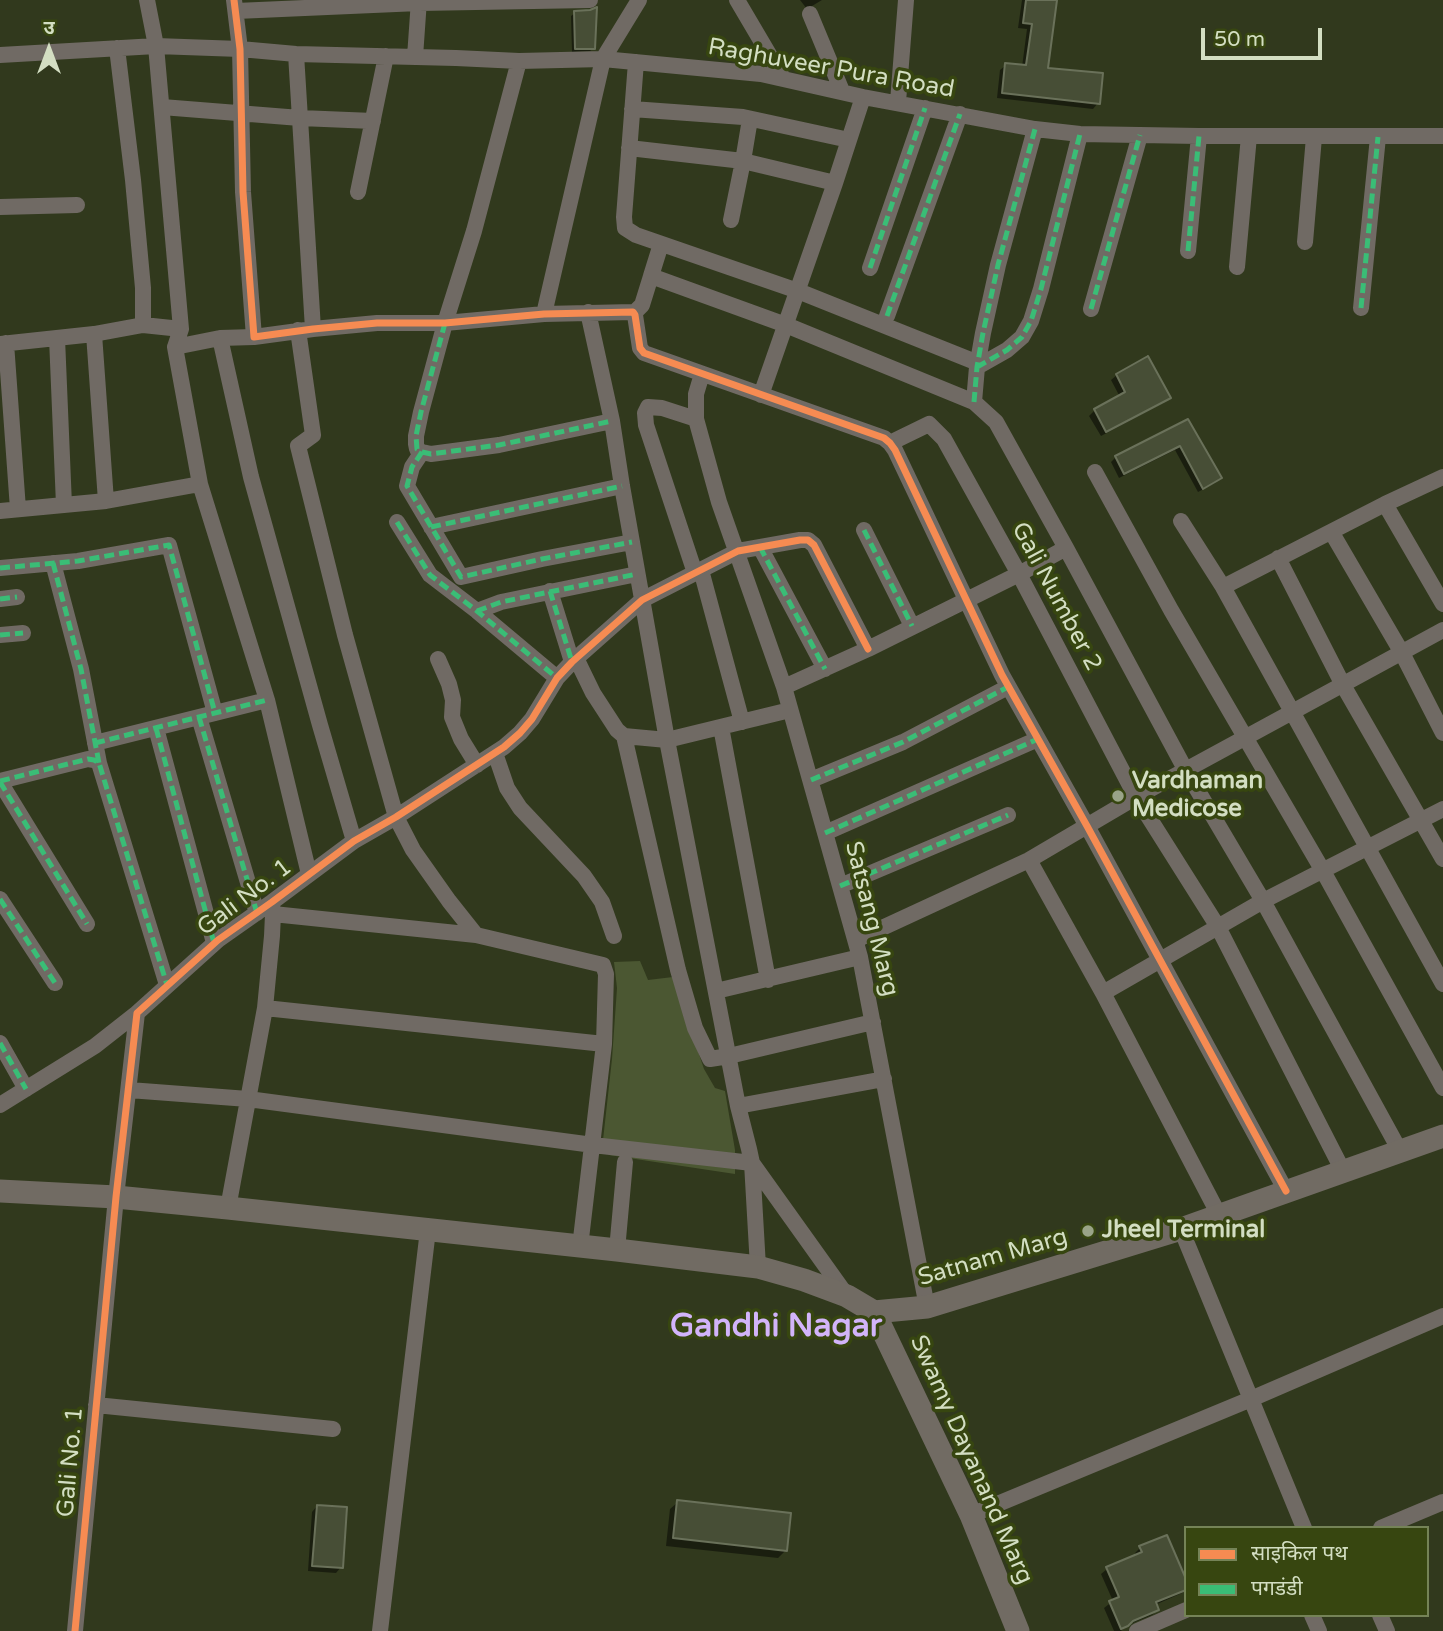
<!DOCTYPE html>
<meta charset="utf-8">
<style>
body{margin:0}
#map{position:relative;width:1443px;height:1631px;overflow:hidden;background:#31391d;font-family:"Varela Round","Noto Sans Devanagari",sans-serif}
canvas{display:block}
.legend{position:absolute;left:1184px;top:1526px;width:245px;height:91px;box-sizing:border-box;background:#374610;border:2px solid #758357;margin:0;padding:9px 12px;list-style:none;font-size:21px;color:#d3dec2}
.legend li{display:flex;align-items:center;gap:14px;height:35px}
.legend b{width:35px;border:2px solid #758357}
.north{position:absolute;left:14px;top:14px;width:70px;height:70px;-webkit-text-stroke:5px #374610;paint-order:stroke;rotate:0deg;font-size:19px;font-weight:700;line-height:28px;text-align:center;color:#d3dec2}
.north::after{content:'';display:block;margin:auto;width:24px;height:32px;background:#d3dec2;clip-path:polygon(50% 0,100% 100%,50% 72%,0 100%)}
.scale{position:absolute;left:1201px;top:28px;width:121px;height:32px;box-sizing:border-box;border:4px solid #d3dec2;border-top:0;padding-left:9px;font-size:21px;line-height:24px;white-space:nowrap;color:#d3dec2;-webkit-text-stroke:5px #374610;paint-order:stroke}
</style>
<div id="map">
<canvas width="1443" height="1631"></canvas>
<ul class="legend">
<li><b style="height:9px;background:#f68b52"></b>साइकिल पथ</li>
<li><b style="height:9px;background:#3abd76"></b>पगडंडी</li>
</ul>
<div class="north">उ</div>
<div class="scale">50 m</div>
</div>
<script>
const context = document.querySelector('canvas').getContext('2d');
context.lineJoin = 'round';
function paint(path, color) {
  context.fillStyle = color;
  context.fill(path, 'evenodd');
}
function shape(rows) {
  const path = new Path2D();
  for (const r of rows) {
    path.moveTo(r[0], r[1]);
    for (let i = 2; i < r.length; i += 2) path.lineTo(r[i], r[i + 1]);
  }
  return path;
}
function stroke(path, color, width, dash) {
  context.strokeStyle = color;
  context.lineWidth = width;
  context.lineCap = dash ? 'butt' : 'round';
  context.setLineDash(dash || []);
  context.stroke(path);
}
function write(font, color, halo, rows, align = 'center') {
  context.font = font + ' "Varela Round",sans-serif';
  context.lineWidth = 7;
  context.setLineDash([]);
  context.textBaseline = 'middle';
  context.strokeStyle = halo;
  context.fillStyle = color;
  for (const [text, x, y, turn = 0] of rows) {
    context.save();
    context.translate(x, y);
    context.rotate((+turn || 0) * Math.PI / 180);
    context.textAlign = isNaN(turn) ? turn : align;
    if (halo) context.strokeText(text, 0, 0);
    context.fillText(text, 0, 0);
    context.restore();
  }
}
const green = shape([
 [640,961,648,980,673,977,704,1069,715,1088,725,1091,735,1150,735,1174,609,1155,602,1149,612,1059,617,988,614,962]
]);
const shadow = shape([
 [800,0,822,0,807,9],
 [1022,0,1055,0,1046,69,1098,103,1093,109,997,98,1000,70,1006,65,1022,67,1027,29,1018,28],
 [575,13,594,48,590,51,572,52,571,16],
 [1117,375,1169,398,1163,403,1101,436,1089,416,1095,410,1120,397,1111,380],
 [1188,421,1220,478,1215,483,1198,492,1175,450,1119,478,1111,462,1116,457],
 [678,1502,785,1551,778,1558,666,1546,670,1509],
 [317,1506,341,1567,336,1573,308,1571,312,1512],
 [1140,1548,1186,1590,1182,1593,1155,1605,1157,1610,1152,1615,1125,1626,1121,1631,1114,1631,1104,1608,1113,1601,1101,1574,1107,1569,1136,1556,1135,1553]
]);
const building = shape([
 [1026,0,1057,0,1048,68,1103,73,1100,104,1002,93,1005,63,1026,65,1032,24,1023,23,1026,0],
 [597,7,595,49,575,49,574,11,590,10,597,7],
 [1148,356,1171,398,1106,432,1094,409,1125,392,1116,374,1148,356],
 [1188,419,1222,478,1203,489,1180,446,1124,474,1115,456,1188,419],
 [677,1500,791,1513,787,1551,673,1538,677,1500],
 [317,1505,347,1507,343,1568,312,1566,317,1505],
 [1167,1535,1186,1579,1186,1590,1156,1602,1159,1610,1133,1621,1128,1626,1121,1629,1109,1601,1119,1597,1106,1567,1142,1552,1139,1546,1167,1535]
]);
const street = shape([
 [234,0,240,49,243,192,254,337,313,329,377,323,445,323,544,314,633,312,635,315,640,348,644,353,884,438,890,443,895,450,1002,675,1087,826,1286,1191],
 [737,0,783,78],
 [236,11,419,3,590,0],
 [810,14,842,91],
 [117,48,133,180,143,288,143,325],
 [296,54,313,329],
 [0,55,156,46,240,49,296,54,456,58,519,61,603,59,761,74,863,97,1035,129,1080,134,1199,136,1443,136],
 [415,57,419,0],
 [519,61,474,231,445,323,421,412,416,436,416,444,417,449,422,452,431,454,499,445,612,421],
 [636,62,624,217,625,228,636,235,798,291,978,363],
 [898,102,906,0],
 [162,107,300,118,373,121],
 [632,109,743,117,849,140],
 [629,148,743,161,835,183],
 [358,192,386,56],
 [0,207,77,205],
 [731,220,743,161,750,119],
 [1305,242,1314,137],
 [661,244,651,276,786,325,974,402,996,422,1066,548,1185,769,1263,901,1400,1151],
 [1188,251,1199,136],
 [1237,267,1249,136],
 [870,268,925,108],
 [1361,308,1378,137],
 [1091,309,1140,135],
 [588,312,612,421,622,486,667,740,738,1106,749,1149,752,1163,847,1296],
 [634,313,642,305,651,276],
 [544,314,603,59,639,0],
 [887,316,960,114],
 [181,329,175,347,200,484,267,700,309,874],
 [298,330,313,435,298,446,345,635,396,817,413,850,449,901,476,935],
 [94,334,106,501],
 [57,338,64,505],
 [220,338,251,477,320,725,354,841],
 [6,343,18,509],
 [0,344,94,334,143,325,181,329,156,46,147,0],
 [175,347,220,338,254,337],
 [977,367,1007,350,1022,337,1031,321,1041,289,1080,134],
 [702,374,696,394,696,419,719,502,784,687,860,957,927,1307],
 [761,395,835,183,863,97],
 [974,402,977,367,983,333,998,265,1035,129],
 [890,443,929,424,944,439,1019,574,1136,797,1218,927,1343,1171],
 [422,452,412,467,407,486,461,577,542,559,632,542],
 [1095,472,1171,610,1323,871,1443,1088],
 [1385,504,1443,477],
 [0,511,106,501,200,484],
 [1181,521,1223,587,1443,984],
 [397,522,430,575,477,611,557,678],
 [431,527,622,486],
 [864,530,912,626],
 [1332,533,1402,653,1443,733],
 [760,547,825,669],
 [1278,558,1343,685,1443,859],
 [53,563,81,669,99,763],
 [0,568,78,561,169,545,215,713],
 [701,570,742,722],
 [695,573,646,425,645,413,648,407,662,408,696,419],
 [1223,587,1385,504,1443,604],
 [550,591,572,662],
 [0,599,17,597],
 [477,611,501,602,637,574],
 [0,635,23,633],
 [576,658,593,693,617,730,624,736,678,970,695,1028,710,1059,729,1056,873,1022],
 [438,659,449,684,453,700,452,717,461,739,477,765],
 [784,687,868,649,1019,574,1066,548],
 [199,717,257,913],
 [721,727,768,980],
 [156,728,214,943],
 [624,736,667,740,790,710],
 [95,743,267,700],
 [495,753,507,788,520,808,584,876,602,902,614,936],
 [811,780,903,742,1008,687],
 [0,781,88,759,94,760,99,763,167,985],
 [0,782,87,924],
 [825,833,1038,739],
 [1029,860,1103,993,1219,1215],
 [840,886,1008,815],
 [0,899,55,983],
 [273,914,476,935,603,965,606,974,604,1044,580,1247],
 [856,940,1029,860,1136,797,1443,630],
 [716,991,860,957],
 [1103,993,1263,901,1443,809],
 [265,1008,604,1044],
 [0,1043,26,1089],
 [129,1090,248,1099,593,1145,752,1163,758,1267],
 [0,1105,95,1046,137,1013],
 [738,1106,884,1079],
 [228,1208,265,1008,272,936,273,914,272,903],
 [1181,1229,1304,1528],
 [617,1250,625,1162],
 [96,1405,333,1429],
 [971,1515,1251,1399,1443,1316],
 [1381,1528,1443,1502],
 [1312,1615,1319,1631],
 [1380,1615,1387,1631],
 [75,1631,116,1197,137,1013,218,940,272,902,354,841,396,817,504,747,520,733,532,719,557,678,572,662,642,600,738,551,800,540,808,540,814,545,868,649],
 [380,1631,428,1230],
 [1137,1631,1186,1610]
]);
const secondary = shape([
 [0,1191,116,1197,228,1208,617,1250,758,1267,804,1280,847,1296,874,1312],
 [874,1312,927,1307,1181,1229,1443,1136],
 [874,1312,971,1515,1018,1631]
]);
const quiet = shape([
 [1188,251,1199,136],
 [870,268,925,108],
 [1361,308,1378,137],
 [1091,309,1140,135],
 [887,316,960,114],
 [445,323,421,412,416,436,417,449,422,452,431,454,499,445,612,421],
 [977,367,1007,350,1022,337,1031,321,1041,289,1080,134],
 [974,402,977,367,983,333,998,265,1035,129],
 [422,452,412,467,407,486,461,577,542,559,632,542],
 [397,522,430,575,477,611,557,678],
 [431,527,622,486],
 [864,530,912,626],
 [760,547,825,669],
 [53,563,81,669,99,763],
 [0,568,78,561,169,545,215,713],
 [550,591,572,662],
 [0,599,17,597],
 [477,611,501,602,637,574],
 [0,635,23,633],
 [199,717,257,913],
 [156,728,214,943],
 [95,743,267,700],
 [811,780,903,742,1008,687],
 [0,781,88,759,94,760,99,763,167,985],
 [0,782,87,924],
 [825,833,1038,739],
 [840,886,1008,815],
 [0,899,55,983],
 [0,1043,26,1089]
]);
const cycleway = shape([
 [234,0,240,49,243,192,254,337,313,329,377,323,445,323,544,314,633,312,635,315,640,348,644,353,884,438,890,443,895,450,1002,675,1087,826,1286,1191],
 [75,1631,116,1197,137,1013,218,940,272,902,354,841,396,817,504,747,520,733,532,719,557,678,572,662,642,600,738,551,800,540,808,540,814,545,868,649]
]);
const markers = [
 [1118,796,7,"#9aa488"],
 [1088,1231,7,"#9aa488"]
];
const streetNames = [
 ["Raghuveer Pura Road",831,69,10],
 ["Gali Number 2",1056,597,62],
 ["Gali No. 1",245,898,-37],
 ["Satsang Marg",871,919,76],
 ["Satnam Marg",993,1258,-16],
 ["Swamy Dayanand Marg",971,1460,66],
 ["Gali No. 1",71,1462,-85]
];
const poiNames = [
 ["Vardhaman",1132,782],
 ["Medicose",1132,810],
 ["Jheel Terminal",1102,1231]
];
const districtNames = [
 ["Gandhi Nagar",776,1328]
];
paint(green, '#4b5732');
paint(shadow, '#0007');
paint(building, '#474e36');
stroke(building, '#6a715a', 2);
stroke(street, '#706a64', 16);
stroke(secondary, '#716b63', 23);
stroke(quiet, '#3abd76', 5, [10, 5]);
stroke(cycleway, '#f68b52', 7);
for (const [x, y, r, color] of markers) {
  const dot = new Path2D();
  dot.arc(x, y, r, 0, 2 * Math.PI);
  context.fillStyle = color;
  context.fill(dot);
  stroke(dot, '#374610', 2.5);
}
write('24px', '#d3dec2', '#374610', streetNames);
write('bold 24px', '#d3dec2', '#374610', poiNames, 'left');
write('bold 32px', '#d2b4f9', '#374610', districtNames);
</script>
